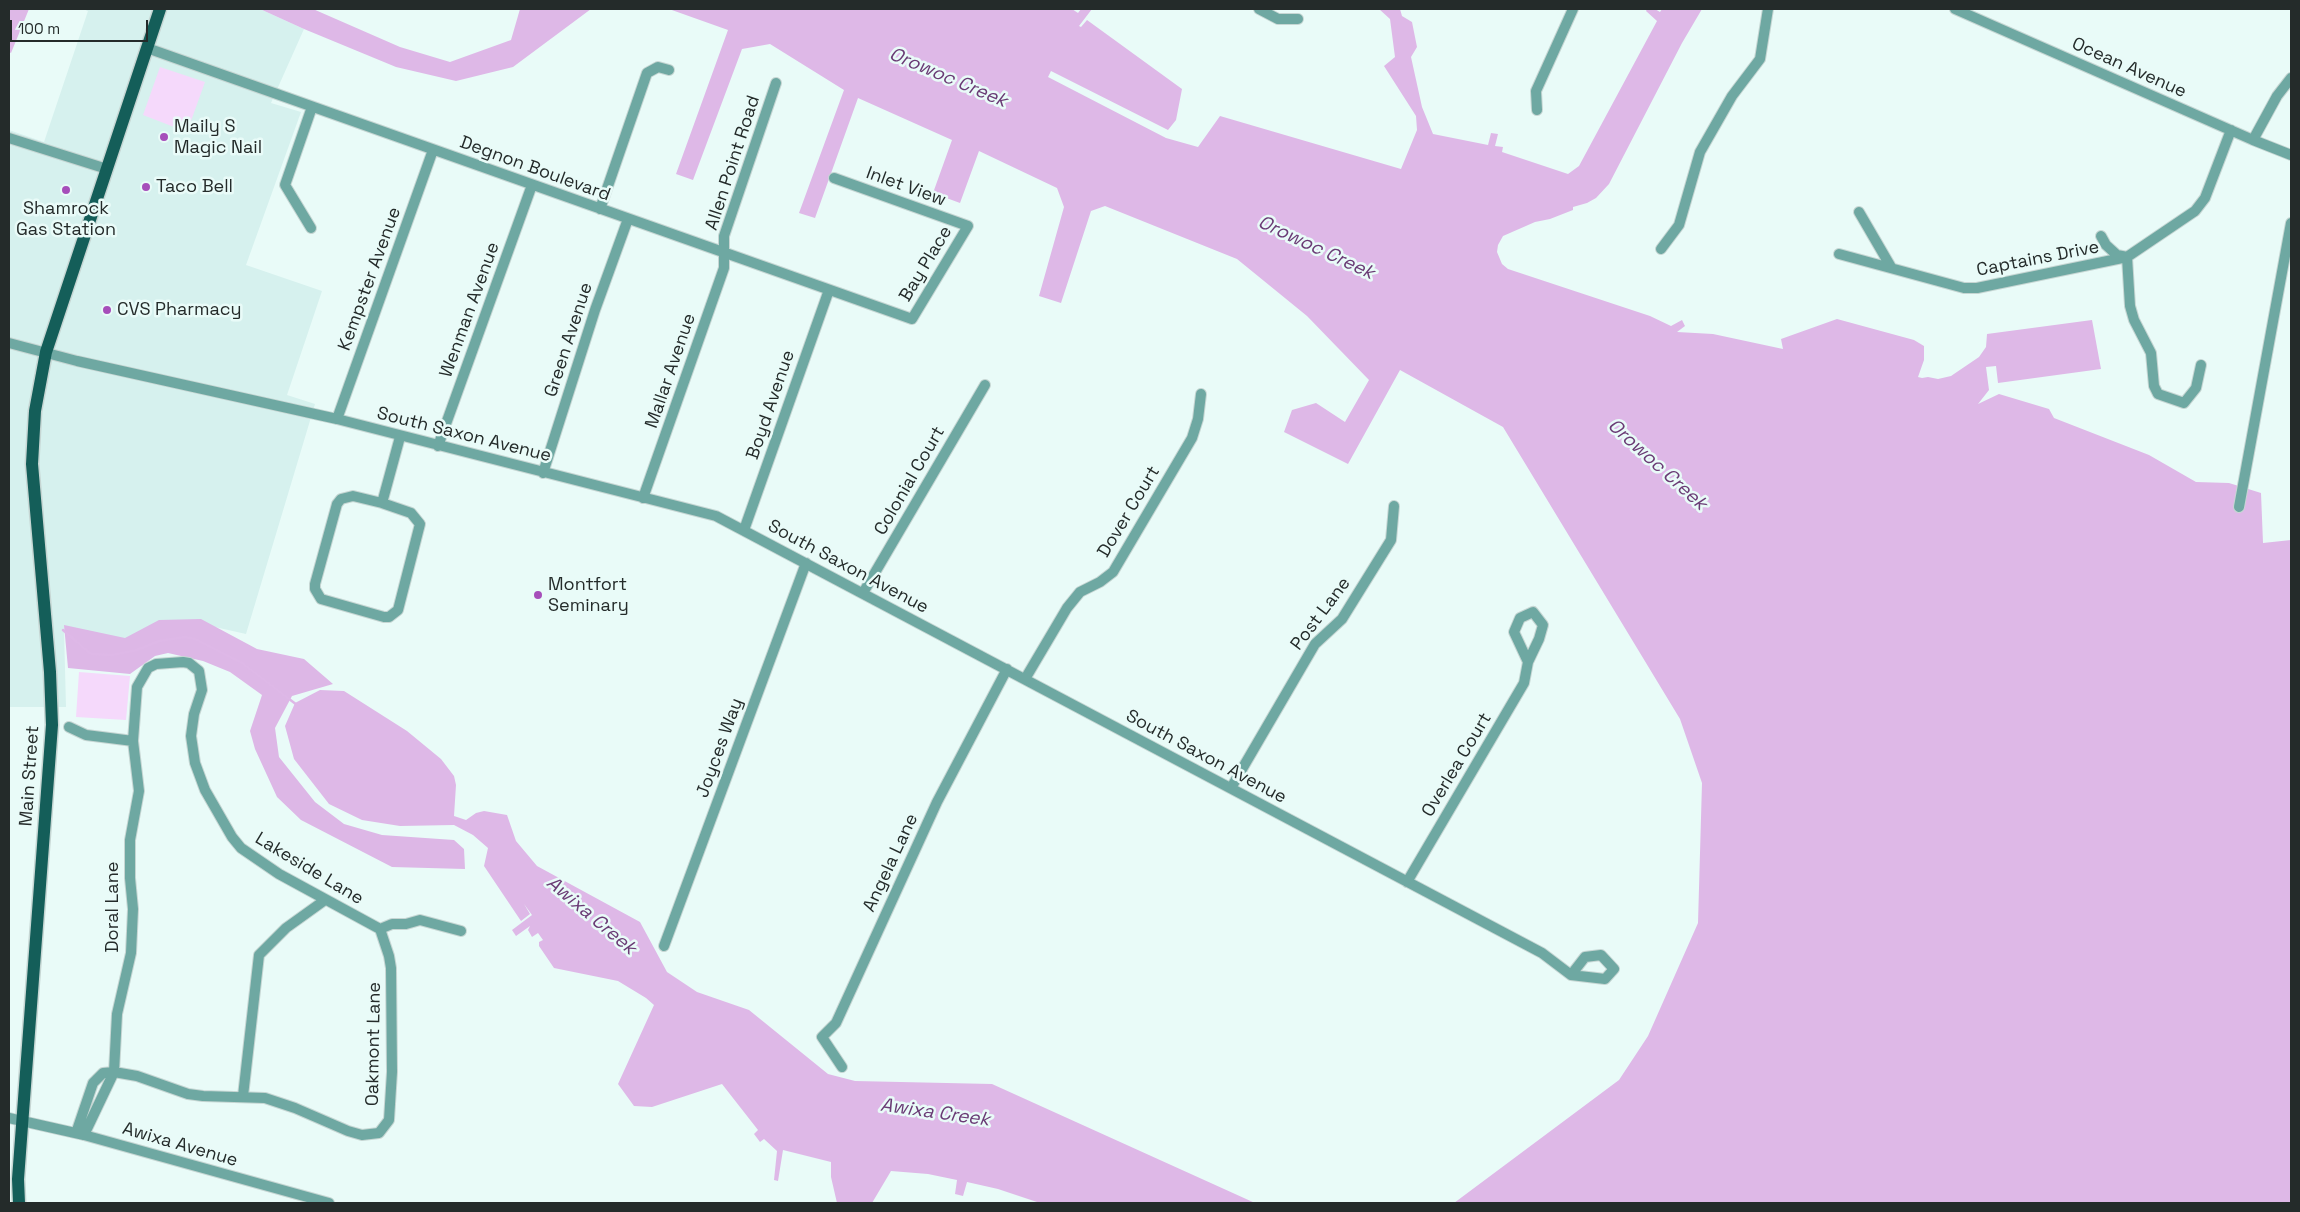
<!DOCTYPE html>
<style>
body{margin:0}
#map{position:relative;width:2300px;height:1212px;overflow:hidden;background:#e9fbf8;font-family:"Space Grotesk",sans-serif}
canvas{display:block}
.frame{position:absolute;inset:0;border:10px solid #242b2a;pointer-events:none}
.scale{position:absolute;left:10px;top:20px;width:138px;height:22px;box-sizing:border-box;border:2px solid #242b2a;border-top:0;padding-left:6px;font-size:15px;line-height:18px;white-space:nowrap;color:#242b2a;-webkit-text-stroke:4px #e9fbf8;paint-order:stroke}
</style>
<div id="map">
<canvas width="2300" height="1212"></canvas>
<div class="frame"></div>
<div class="scale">100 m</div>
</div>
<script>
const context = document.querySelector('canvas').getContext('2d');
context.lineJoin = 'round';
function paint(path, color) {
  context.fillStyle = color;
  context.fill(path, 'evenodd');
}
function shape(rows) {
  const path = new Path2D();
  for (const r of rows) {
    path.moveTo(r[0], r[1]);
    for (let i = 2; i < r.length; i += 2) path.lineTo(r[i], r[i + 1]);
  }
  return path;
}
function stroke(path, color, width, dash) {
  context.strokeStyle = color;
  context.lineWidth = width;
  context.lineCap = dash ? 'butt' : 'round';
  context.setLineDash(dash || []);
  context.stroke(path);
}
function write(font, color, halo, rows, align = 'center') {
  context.font = font + ' "Space Grotesk",sans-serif';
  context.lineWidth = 5;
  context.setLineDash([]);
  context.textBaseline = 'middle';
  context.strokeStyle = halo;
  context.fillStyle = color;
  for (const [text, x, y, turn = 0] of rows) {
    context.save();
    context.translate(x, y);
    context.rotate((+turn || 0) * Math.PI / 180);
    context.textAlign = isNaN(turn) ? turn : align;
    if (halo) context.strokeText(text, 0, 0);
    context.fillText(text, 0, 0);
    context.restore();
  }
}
const built = shape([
 [83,9,91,9,89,10,260,9,304,29,271,103,301,112,246,265,322,291,287,395,315,404,246,634,188,621,138,645,64,630,66,707,9,707,9,130,44,142,88,11]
]);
const green = shape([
 [160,67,205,82,187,132,143,115],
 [79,672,130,676,126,720,76,717]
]);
const forest = shape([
 [201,619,257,649,304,659,333,684,292,696,275,728,279,757,315,802,344,824,382,835,454,840,464,849,465,869,392,867,301,820,277,797,255,749,250,731,262,695,230,672,203,661,168,653,155,656,130,674,68,668,64,625,125,638,159,620]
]);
const water = shape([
 [9,9,29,9,11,53,9,52],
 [260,9,313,9,400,47,450,62,511,40,520,9,591,9,513,67,456,81,396,67,304,29],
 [669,9,1072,9,1078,13,1081,9,1092,9,1079,26,1081,27,1087,20,1182,89,1176,120,1168,130,1051,71,1048,77,1166,138,1198,147,1220,116,1401,169,1417,130,1416,116,1384,66,1395,57,1390,19,1379,9,1400,9,1402,16,1412,22,1417,47,1411,57,1422,107,1433,134,1488,145,1491,133,1498,134,1495,146,1503,147,1502,152,1568,174,1579,166,1657,21,1646,11,1647,9,1655,9,1660,12,1662,9,1702,9,1682,43,1609,184,1596,198,1587,203,1573,207,1573,210,1550,219,1535,222,1503,236,1498,245,1497,252,1502,264,1508,269,1650,316,1671,326,1682,320,1685,326,1677,332,1713,334,1783,349,1781,339,1837,319,1914,340,1924,346,1924,360,1918,377,1922,378,1928,377,1938,379,1951,376,1979,357,1986,347,1987,334,2092,320,2101,369,1998,383,1996,366,1986,367,1989,390,1978,404,1999,394,2049,409,2054,418,2149,455,2196,482,2229,483,2261,493,2263,543,2291,540,2291,1203,1454,1203,1619,1080,1648,1036,1698,923,1702,783,1680,719,1503,427,1400,370,1348,464,1284,432,1292,410,1316,403,1345,422,1369,380,1307,316,1237,259,1105,206,1091,211,1061,303,1039,296,1064,207,1057,188,979,151,960,203,933,193,952,140,858,98,815,218,799,213,844,90,770,44,742,49,693,180,676,174,728,30],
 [320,690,344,691,407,731,441,759,454,776,456,785,454,816,466,820,476,813,484,811,507,815,516,841,537,866,640,922,667,972,697,992,749,1010,828,1074,855,1081,992,1084,1255,1203,1040,1203,998,1189,967,1182,963,1196,955,1194,957,1180,928,1174,891,1171,872,1203,837,1203,831,1177,831,1162,783,1150,778,1181,774,1180,777,1151,764,1139,760,1142,754,1134,758,1130,722,1084,652,1107,634,1106,618,1084,654,1005,646,998,618,981,554,968,539,946,539,942,543,940,538,933,532,937,528,930,530,926,516,936,512,930,532,915,524,904,530,914,521,921,484,866,488,848,473,835,454,825,400,826,362,820,329,804,294,759,285,726,295,703]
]);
const stream = shape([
 [63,630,91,654,112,655,137,650,159,641,185,637,195,639,242,663,297,705]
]);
const minor = shape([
 [1259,9,1278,19,1298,19],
 [1955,9,2253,140,2291,155],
 [147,48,912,319,968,226,834,178],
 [1537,110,1536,91,1573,9],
 [9,138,107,169],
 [2253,140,2277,96,2291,78],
 [600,209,647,73,658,67,669,70],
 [1859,212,1891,267],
 [311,228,285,185,312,107],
 [2101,236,2106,245,2117,255,2127,257,2130,306,2134,320,2151,353,2154,386,2158,394,2184,403,2196,388,2201,365],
 [1661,249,1679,225,1700,152,1732,96,1760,59,1768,9],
 [1839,254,1964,288,1977,288,2127,257,2195,211,2205,198,2231,130],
 [9,343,77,361,337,419,716,516,1542,953,1571,975,1605,979,1614,969,1601,955,1585,957,1571,975],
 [337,419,433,150],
 [438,446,532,185],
 [543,473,595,310,628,219],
 [643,498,724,268,724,236,776,83],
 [382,503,411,513,420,524,398,610,389,617,384,617,321,599,315,589,315,584,337,504,341,499,353,496,382,503,400,437],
 [2239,507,2291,223],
 [744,530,829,290],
 [863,593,985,385],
 [1025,679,1067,608,1080,592,1100,582,1113,572,1192,438,1198,419,1201,394],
 [69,727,86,735,133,741],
 [1231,788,1315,644,1342,619,1391,540,1394,506],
 [1407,882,1524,683,1528,662,1539,639,1543,625,1533,612,1520,618,1514,632,1528,662],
 [380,929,392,924,406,924,420,920,461,931],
 [664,946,806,563],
 [842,1067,822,1037,836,1023,937,802,1007,669],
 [243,1096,259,955,286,928,325,900],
 [9,1118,84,1135,329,1203],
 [76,1133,93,1083,103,1073,114,1072,137,1076,188,1094,203,1096,265,1098,295,1108,348,1131,362,1135,379,1133,389,1120,392,1072,391,968,389,956,380,929],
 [84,1135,114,1072,117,1014,131,953,133,909,130,878,130,840,139,791,133,741,137,687,148,668,156,664,183,662,189,663,199,671,202,690,194,714,191,736,195,763,205,790,232,837,241,848,279,874,380,929]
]);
const major = shape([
 [19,1203,18,1179,52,725,50,672,32,464,35,411,46,352,160,9]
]);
const markers = [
 [164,137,5,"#a64eba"],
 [146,187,5,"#a64eba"],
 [66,190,5,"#a64eba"],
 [107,310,5,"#a64eba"],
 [538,595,5,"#a64eba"]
];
const streetNames = [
 ["Ocean Avenue",2129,68,24],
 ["Allen Point Road",733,163,-72],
 ["Degnon Boulevard",535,169,20],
 ["Inlet View",906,187,20],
 ["Captains Drive",2038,259,-11],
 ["Bay Place",926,264,-59],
 ["Kempster Avenue",370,279,-70],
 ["Wenman Avenue",470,310,-70],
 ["Green Avenue",569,340,-72],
 ["Mallar Avenue",671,371,-71],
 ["Boyd Avenue",771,405,-71],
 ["South Saxon Avenue",464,435,14],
 ["Colonial Court",910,481,-60],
 ["Dover Court",1129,512,-59],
 ["South Saxon Avenue",848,567,28],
 ["Post Lane",1321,614,-53],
 ["Joyces Way",720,748,-70],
 ["South Saxon Avenue",1206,757,28],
 ["Overlea Court",1457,765,-59],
 ["Main Street",30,776,-86],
 ["Angela Lane",891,863,-65],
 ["Lakeside Lane",309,869,31],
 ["Doral Lane",113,907,-90],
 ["Oakmont Lane",374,1044,-89],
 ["Awixa Avenue",180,1145,16]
];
const poiNames = [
 ["Maily S",174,127],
 ["Magic Nail",174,148],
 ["Taco Bell",156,187],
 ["Shamrock",66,209,"center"],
 ["Gas Station",66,230,"center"],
 ["CVS Pharmacy",117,310],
 ["Montfort",548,585],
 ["Seminary",548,606]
];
const waterNames = [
 ["Orowoc Creek",948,78,23],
 ["Orowoc Creek",1316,248,25],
 ["Orowoc Creek",1657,465,42],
 ["Awixa Creek",591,916,40],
 ["Awixa Creek",935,1113,8]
];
paint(built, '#d6f1ee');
paint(green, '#f5d9fb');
paint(forest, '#ddb7e6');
paint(water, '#deb8e7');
stroke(stream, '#deb8e7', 2.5);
stroke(minor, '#c6d6d3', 12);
stroke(major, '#c6d6d3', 15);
stroke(minor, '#6ea8a2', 10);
stroke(major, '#145e59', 12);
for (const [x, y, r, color] of markers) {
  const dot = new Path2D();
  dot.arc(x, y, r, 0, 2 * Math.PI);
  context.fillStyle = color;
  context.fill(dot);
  stroke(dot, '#e9fbf8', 2);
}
write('18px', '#242b2a', '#e9fbf8', streetNames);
write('18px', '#242b2a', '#e9fbf8', poiNames, 'left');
write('italic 19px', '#6a3b75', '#e9fbf8', waterNames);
</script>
